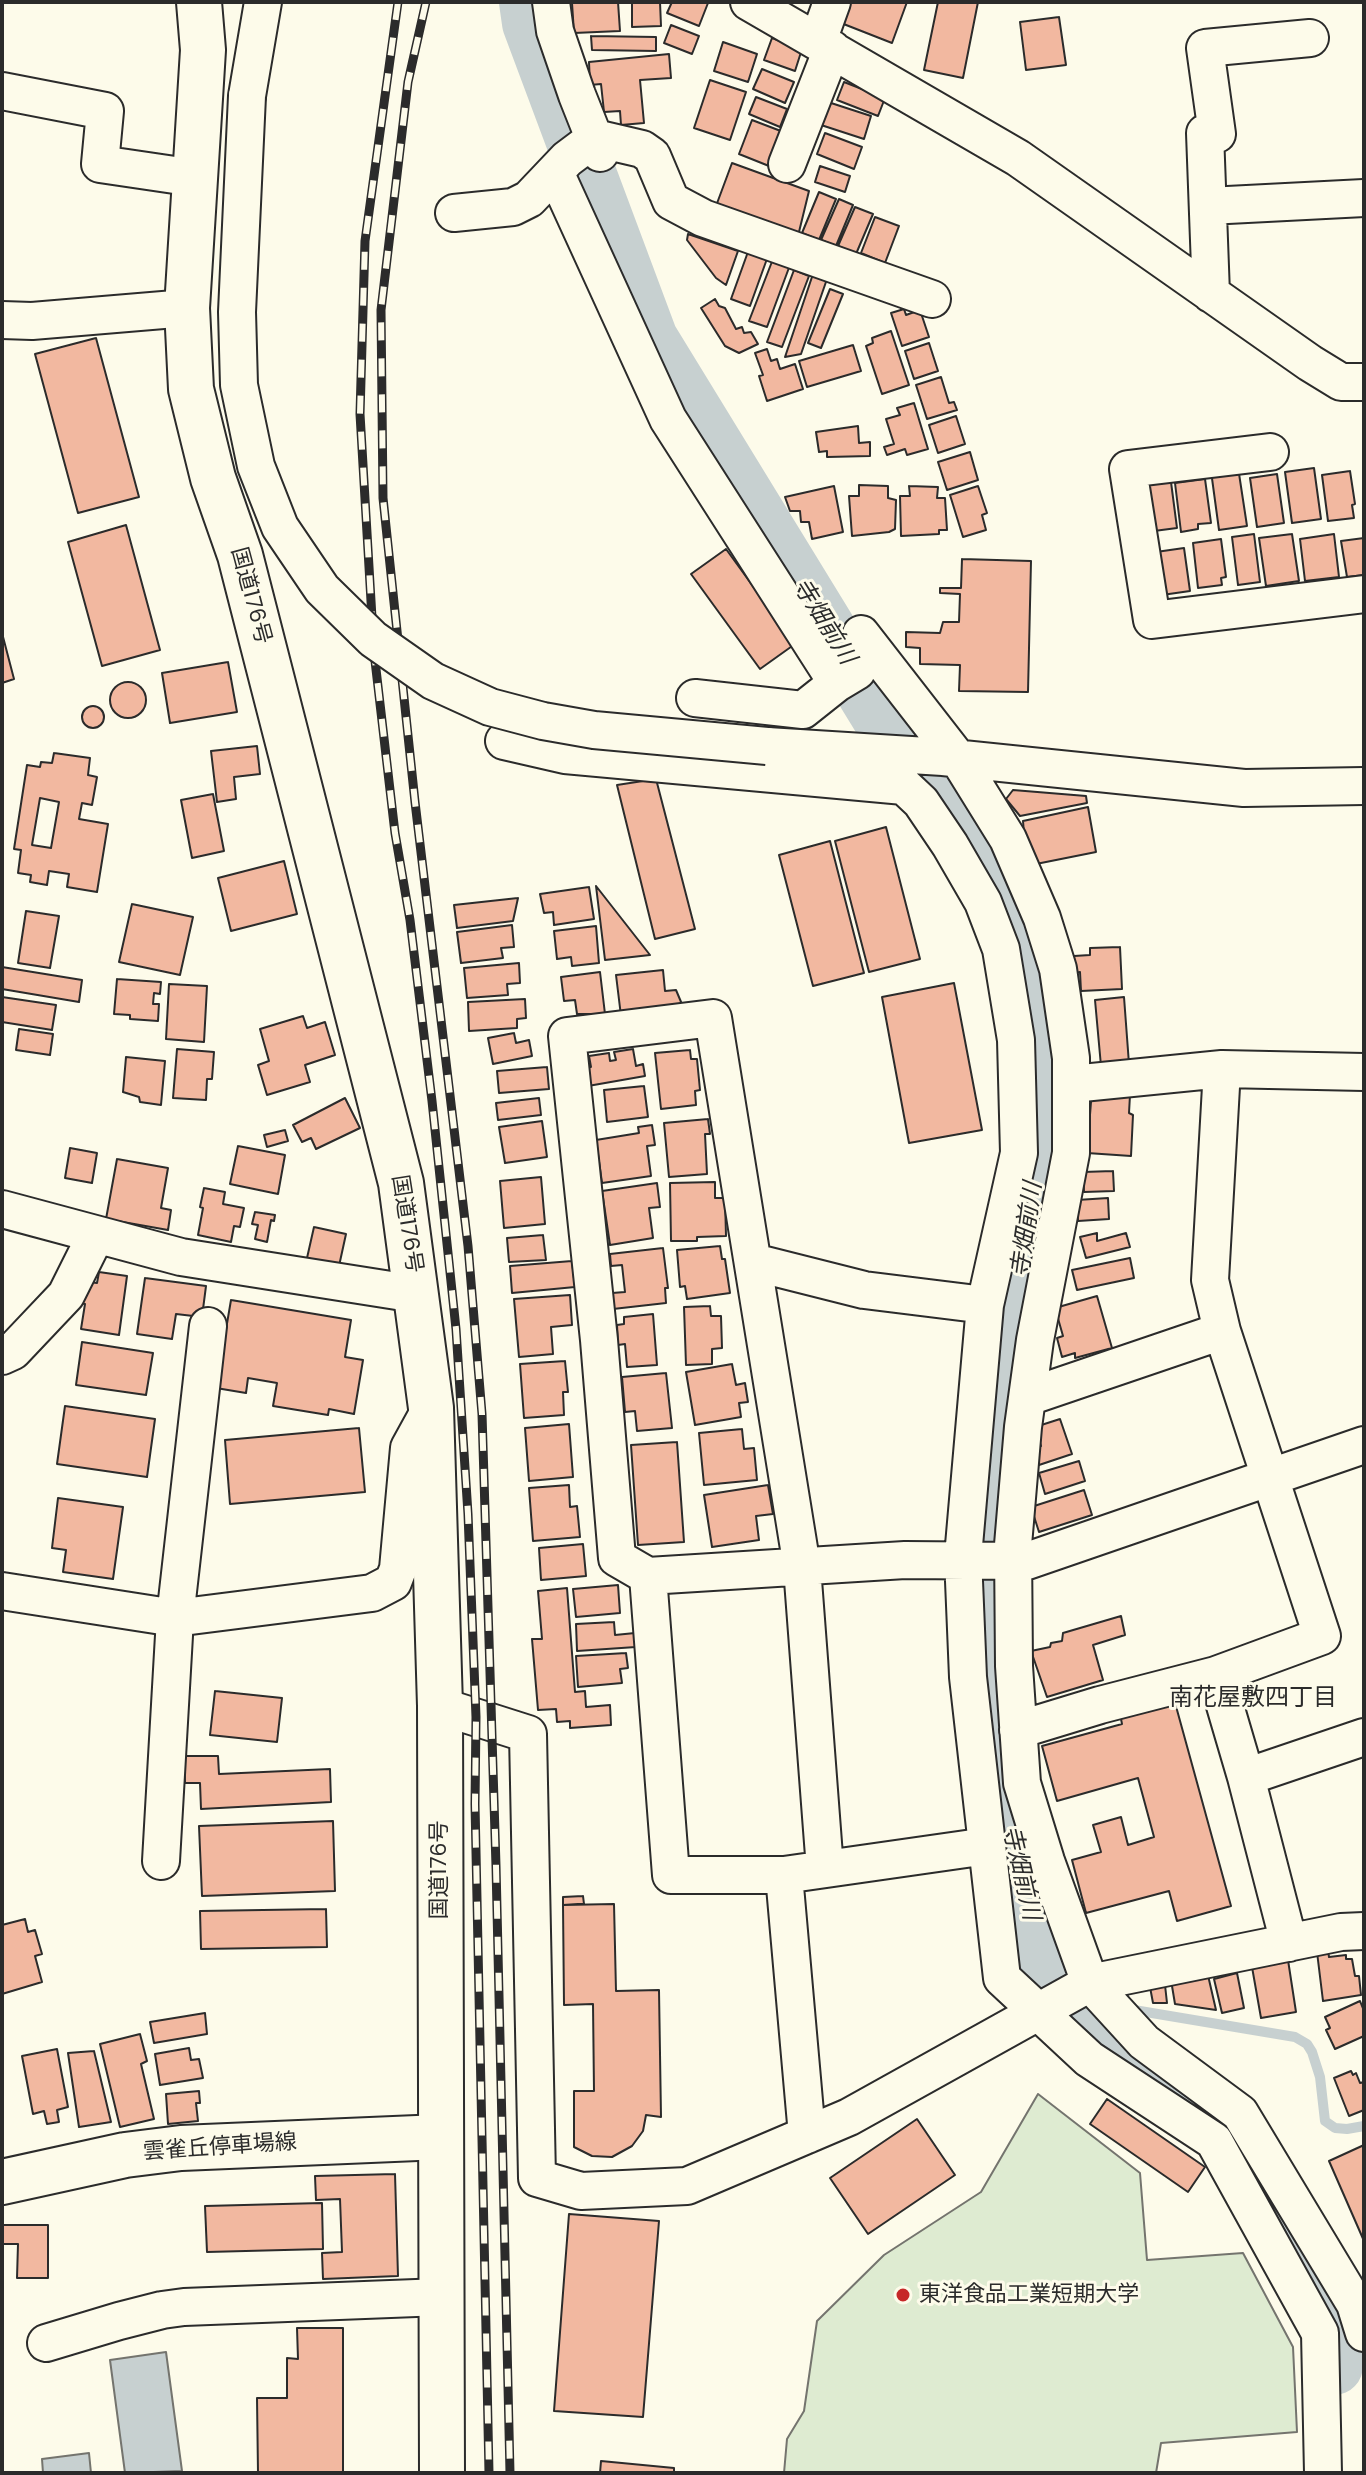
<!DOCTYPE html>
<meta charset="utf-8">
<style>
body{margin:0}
#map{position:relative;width:1366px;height:2475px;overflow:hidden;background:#fdfbea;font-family:Poppins,sans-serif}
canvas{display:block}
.frame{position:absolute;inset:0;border:4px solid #2b2b2b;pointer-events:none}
</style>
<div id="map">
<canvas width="1366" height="2475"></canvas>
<div class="frame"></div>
</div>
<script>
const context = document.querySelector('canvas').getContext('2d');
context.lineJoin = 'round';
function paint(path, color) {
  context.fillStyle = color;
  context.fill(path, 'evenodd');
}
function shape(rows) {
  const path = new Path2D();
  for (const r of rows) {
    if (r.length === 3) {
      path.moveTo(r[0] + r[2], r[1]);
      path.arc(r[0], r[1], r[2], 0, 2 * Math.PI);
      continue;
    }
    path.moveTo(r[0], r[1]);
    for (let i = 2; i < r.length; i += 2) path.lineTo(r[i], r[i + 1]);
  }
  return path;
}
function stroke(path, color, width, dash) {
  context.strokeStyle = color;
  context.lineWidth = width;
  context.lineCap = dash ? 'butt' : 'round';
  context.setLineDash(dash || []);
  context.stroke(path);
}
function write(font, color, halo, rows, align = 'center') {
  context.font = font + ' Poppins,"Noto Sans JP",sans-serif';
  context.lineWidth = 6;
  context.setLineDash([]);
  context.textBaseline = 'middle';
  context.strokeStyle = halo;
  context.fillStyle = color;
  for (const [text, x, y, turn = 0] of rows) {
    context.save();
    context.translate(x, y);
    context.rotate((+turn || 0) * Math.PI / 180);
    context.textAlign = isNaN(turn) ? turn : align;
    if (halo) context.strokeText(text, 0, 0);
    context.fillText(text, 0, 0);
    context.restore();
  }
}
const green = shape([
 [1038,2094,1140,2173,1147,2260,1243,2253,1293,2347,1297,2432,1161,2443,1156,2473,784,2473,787,2439,804,2411,817,2321,884,2255,981,2192,1038,2094]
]);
const water = shape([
 [166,2352,182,2471,125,2473,110,2360,166,2352],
 [89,2453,91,2473,43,2473,42,2459,89,2453]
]);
const stream = shape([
 [1134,2010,1295,2037,1307,2044,1312,2052,1320,2077,1325,2121,1335,2128,1347,2129,1364,2126]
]);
const river = shape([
 [528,2,531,23,649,339,888,729,900,737,977,851,1030,954,1048,1031,1048,1084,1011,1365,989,1505,986,1541,987,1613,1003,1801,1037,1942,1078,2013,1142,2077,1222,2126,1277,2214,1333,2321,1334,2366]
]);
const building = shape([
 [618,2,620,31,574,33,572,3,618,2],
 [632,2,660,2,661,26,632,27,632,2],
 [672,2,708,3,699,26,667,13,672,2],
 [849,2,907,2,892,43,841,23,849,2],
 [938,2,978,2,963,78,924,70,938,2],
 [1059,17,1066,65,1026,70,1020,22,1059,17],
 [671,25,699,36,692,54,664,43,671,25],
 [591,36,656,37,656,51,592,50,591,36],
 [772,38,802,49,795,71,764,60,772,38],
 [723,42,757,54,748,82,714,71,723,42],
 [669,54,671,78,640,80,644,123,621,125,620,111,604,112,601,84,590,85,589,62,669,54],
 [762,69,794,82,785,103,753,89,762,69],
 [710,80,746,92,730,140,694,128,710,80],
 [844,82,885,98,878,116,837,100,844,82],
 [756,97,787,109,780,127,749,114,756,97],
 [828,102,871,116,864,139,821,125,828,102],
 [752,120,786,133,774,168,739,154,752,120],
 [825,133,862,147,854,169,817,154,825,133],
 [732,163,809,191,798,236,716,206,732,163],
 [820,166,850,176,845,192,815,182,820,166],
 [819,192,836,199,819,240,802,233,819,192],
 [839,199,853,205,836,246,821,240,839,199],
 [855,207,873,214,856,254,838,246,855,207],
 [875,217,899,226,885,263,861,253,875,217],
 [688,234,738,251,726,285,716,278,687,240,688,234],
 [749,249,768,256,750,306,731,299,749,249],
 [773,259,790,265,767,327,749,321,773,259],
 [794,270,809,276,782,347,767,342,794,270],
 [813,274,827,279,801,354,785,357,813,274],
 [830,289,843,294,821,348,808,343,830,289],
 [715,299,719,306,725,308,736,329,742,327,744,333,751,332,758,344,739,353,725,346,701,308,715,299],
 [904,309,906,315,920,310,929,337,902,346,891,313,904,309],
 [891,331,909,385,882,394,866,346,873,343,872,338,891,331],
 [96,338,139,497,78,513,35,354,96,338],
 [929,343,938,371,914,379,905,351,929,343],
 [853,345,861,371,807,387,799,361,853,345],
 [767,349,771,361,777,359,780,369,795,364,803,389,767,401,759,376,763,375,755,353,767,349],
 [941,377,949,403,954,402,957,410,927,419,916,385,941,377],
 [914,403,928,449,907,455,905,449,887,455,884,447,894,444,886,419,900,415,897,408,914,403],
 [956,416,965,444,938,453,929,425,956,416],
 [858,426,859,443,870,442,870,456,827,457,827,451,819,452,816,432,858,426],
 [970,452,978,480,947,490,938,462,970,452],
 [1238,467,1247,526,1219,530,1211,471,1238,467],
 [1314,468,1321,519,1292,523,1285,472,1314,468],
 [1350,471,1355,504,1352,505,1354,518,1328,521,1322,475,1350,471],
 [1277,474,1284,523,1257,527,1250,478,1277,474],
 [1205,479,1211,523,1198,524,1198,529,1181,532,1175,483,1205,479],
 [1171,482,1177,528,1154,531,1147,485,1171,482],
 [859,485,888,486,888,498,896,500,895,529,889,532,852,536,849,496,859,496,859,485],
 [834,486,843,532,812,539,809,522,801,522,800,511,790,511,785,497,834,486],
 [909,486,938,487,937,498,945,498,947,530,939,530,939,534,901,536,900,496,910,496,909,486],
 [978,486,987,513,982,515,986,530,963,537,950,495,978,486],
 [126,525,160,650,102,666,68,542,126,525],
 [1254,534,1260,582,1238,585,1232,537,1254,534],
 [1292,534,1299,581,1266,586,1259,538,1292,534],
 [1334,534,1339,577,1305,581,1300,539,1334,534],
 [1364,538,1364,575,1347,577,1341,541,1364,538],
 [1221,539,1226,577,1221,578,1222,585,1198,588,1193,543,1221,539],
 [1184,548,1190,591,1162,595,1156,552,1184,548],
 [726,549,795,644,760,669,691,574,726,549],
 [962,559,1031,561,1028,692,959,691,960,665,920,664,920,648,906,647,906,632,940,633,943,622,959,622,960,594,940,593,940,588,961,588,962,559],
 [2,633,14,679,2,683,2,633],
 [228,662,237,712,170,723,162,673,228,662],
 [128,700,18],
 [93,717,11],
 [257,746,260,774,234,777,236,799,217,802,211,751,257,746],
 [54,753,90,758,88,775,97,777,92,805,82,803,79,819,108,824,97,892,67,887,69,874,49,871,47,885,30,882,31,875,18,873,21,850,14,849,27,765,40,767,41,762,52,763,54,753],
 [40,798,59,802,51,848,32,845,40,798],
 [656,779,695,929,655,939,617,785,656,779],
 [1013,790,1086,796,1087,803,1020,816,1006,799,1013,790],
 [213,794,224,851,192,858,181,800,213,794],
 [1088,807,1096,852,1036,864,1025,846,1023,821,1088,807],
 [886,827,920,959,869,972,835,841,886,827],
 [830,841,864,973,813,986,779,855,830,841],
 [284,861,297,914,231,931,218,878,284,861],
 [596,886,650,955,605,960,596,886],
 [589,887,594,919,554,925,553,912,544,913,540,894,589,887],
 [518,898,513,921,457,928,454,905,518,898],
 [132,904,193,917,180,975,119,962,132,904],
 [26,911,59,916,50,968,18,963,26,911],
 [512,925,514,947,501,948,503,958,461,963,457,932,512,925],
 [596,926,599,963,572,966,571,957,557,959,554,931,596,926],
 [1120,947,1122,989,1081,991,1080,972,1075,973,1074,956,1090,955,1090,948,1120,947],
 [519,963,520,983,507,984,508,995,467,998,464,968,519,963],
 [2,967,82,980,79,1002,2,989,2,967],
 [663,970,665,991,676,990,684,1009,621,1016,616,975,663,970],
 [600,972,605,1014,577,1014,575,1000,564,1001,561,977,600,972],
 [117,979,161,982,160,994,154,993,153,1004,159,1004,158,1021,130,1019,130,1015,114,1014,117,979],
 [954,983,982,1130,909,1143,882,997,954,983],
 [169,984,207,986,204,1042,166,1039,169,984],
 [2,997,56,1005,52,1030,2,1022,2,997],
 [1124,997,1129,1064,1101,1066,1095,1000,1124,997],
 [525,999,526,1018,517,1019,517,1028,469,1031,468,1002,525,999],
 [303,1016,307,1028,325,1022,335,1055,305,1065,310,1082,267,1095,258,1065,269,1061,260,1029,303,1016],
 [19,1029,53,1034,50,1055,16,1050,19,1029],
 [514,1033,516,1043,529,1040,532,1056,493,1064,488,1038,514,1033],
 [177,1049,214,1052,212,1079,207,1079,206,1100,173,1098,177,1049],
 [633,1049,636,1066,643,1064,645,1076,588,1086,584,1068,591,1067,589,1056,609,1053,610,1061,616,1060,614,1052,633,1049],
 [690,1050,691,1059,697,1059,700,1090,695,1091,696,1105,661,1109,655,1053,690,1050],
 [126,1057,165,1061,161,1105,140,1102,139,1097,123,1092,126,1057],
 [547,1067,549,1089,499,1093,497,1071,547,1067],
 [644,1086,648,1117,607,1122,604,1090,644,1086],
 [1130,1095,1129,1113,1133,1115,1131,1156,1087,1153,1091,1102,1095,1096,1130,1095],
 [345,1098,360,1128,316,1149,311,1138,302,1142,293,1125,345,1098],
 [539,1098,541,1115,498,1120,496,1103,539,1098],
 [708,1119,710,1134,705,1134,707,1174,669,1177,664,1123,708,1119],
 [542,1121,547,1157,505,1163,499,1127,542,1121],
 [652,1125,655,1145,647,1146,651,1176,602,1183,596,1140,639,1133,638,1127,652,1125],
 [285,1130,288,1141,267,1147,264,1135,285,1130],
 [238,1146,285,1155,278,1194,230,1184,238,1146],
 [70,1148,97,1153,92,1183,65,1178,70,1148],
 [117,1159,168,1168,161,1208,171,1210,168,1230,106,1219,117,1159],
 [1113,1171,1114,1191,1084,1192,1083,1172,1113,1171],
 [541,1177,545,1224,504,1228,500,1181,541,1177],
 [715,1182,715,1198,725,1198,726,1236,697,1237,697,1241,671,1241,670,1183,715,1182],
 [657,1183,660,1207,649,1208,653,1238,610,1245,602,1191,657,1183],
 [204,1188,225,1192,223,1204,244,1208,240,1227,234,1226,231,1242,198,1235,203,1208,200,1207,204,1188],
 [1108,1198,1109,1219,1078,1221,1077,1200,1108,1198],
 [255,1212,275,1215,274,1221,271,1220,267,1242,255,1239,258,1225,252,1224,255,1212],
 [314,1227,346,1234,339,1266,307,1258,314,1227],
 [1097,1233,1097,1241,1126,1233,1130,1247,1086,1258,1080,1237,1097,1233],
 [543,1235,546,1260,509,1262,507,1238,543,1235],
 [720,1246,722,1259,725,1259,730,1293,687,1299,685,1286,680,1287,677,1250,720,1246],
 [663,1248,668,1288,665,1288,666,1303,613,1309,612,1293,625,1292,622,1265,611,1266,610,1254,663,1248],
 [1130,1258,1134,1278,1077,1290,1072,1270,1130,1258],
 [572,1261,575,1287,512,1293,510,1266,572,1261],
 [99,1272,127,1276,119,1335,81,1329,85,1304,78,1303,81,1281,97,1283,99,1272],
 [145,1278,206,1286,202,1317,176,1314,172,1339,137,1334,145,1278],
 [570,1295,572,1325,551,1327,553,1354,519,1357,514,1299,570,1295],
 [1097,1296,1112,1348,1075,1358,1075,1353,1062,1357,1057,1338,1063,1336,1055,1308,1097,1296],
 [231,1300,351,1320,345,1357,363,1360,354,1414,329,1409,328,1415,273,1406,277,1383,248,1378,246,1393,216,1388,231,1300],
 [710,1306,711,1316,721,1316,722,1348,712,1349,712,1364,686,1365,684,1307,710,1306],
 [653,1314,657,1365,627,1367,625,1344,618,1345,617,1325,624,1324,624,1317,653,1314],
 [82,1342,153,1353,146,1395,76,1385,82,1342],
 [565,1361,568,1392,563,1392,564,1415,524,1418,520,1364,565,1361],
 [732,1364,736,1385,745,1383,748,1402,739,1403,741,1417,695,1425,686,1372,732,1364],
 [666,1373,672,1428,637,1431,635,1411,625,1412,622,1377,666,1373],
 [65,1406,155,1419,147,1477,57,1464,65,1406],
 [1060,1419,1072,1454,1039,1465,1034,1449,1041,1446,1035,1427,1060,1419],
 [569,1424,573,1477,529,1481,525,1428,569,1424],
 [359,1428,365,1492,230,1504,225,1440,359,1428],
 [742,1429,744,1449,754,1448,757,1480,704,1485,699,1433,742,1429],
 [677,1442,684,1542,638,1545,631,1445,677,1442],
 [1079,1461,1085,1481,1045,1494,1039,1473,1079,1461],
 [569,1485,570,1507,577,1506,580,1537,533,1541,529,1488,569,1485],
 [768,1485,773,1514,756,1516,759,1540,712,1547,704,1495,768,1485],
 [1084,1490,1092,1515,1039,1532,1031,1507,1084,1490],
 [58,1498,123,1507,113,1579,63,1572,66,1550,52,1548,58,1498],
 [583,1544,586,1576,541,1580,539,1548,583,1544],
 [618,1585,620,1613,576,1617,573,1589,618,1585],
 [567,1588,575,1692,585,1691,586,1707,610,1705,611,1725,570,1728,570,1721,557,1722,556,1709,538,1710,532,1639,542,1639,538,1591,567,1588],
 [1121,1616,1125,1635,1093,1645,1103,1680,1047,1697,1031,1651,1050,1647,1051,1643,1062,1641,1063,1633,1121,1616],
 [614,1622,615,1635,635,1633,636,1647,577,1651,576,1624,614,1622],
 [626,1653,628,1668,620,1669,622,1683,578,1687,576,1656,626,1653],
 [215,1691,282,1698,277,1742,210,1735,215,1691],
 [1174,1699,1231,1906,1177,1921,1169,1891,1086,1913,1072,1860,1101,1852,1093,1825,1121,1817,1128,1845,1154,1837,1138,1778,1057,1801,1042,1746,1122,1724,1120,1714,1174,1699],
 [184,1756,218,1756,219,1774,330,1769,331,1802,201,1809,200,1783,185,1783,184,1756],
 [333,1821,335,1891,202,1896,199,1826,333,1821],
 [583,1896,584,1904,563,1905,563,1897,583,1896],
 [614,1904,616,1991,659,1990,661,2117,646,2115,643,2131,632,2146,612,2157,592,2156,574,2147,574,2091,594,2091,593,2004,564,2005,563,1905,614,1904],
 [326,1909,327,1947,201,1949,200,1911,326,1909],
 [25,1919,28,1932,35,1930,42,1954,35,1956,42,1982,2,1994,2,1925,25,1919],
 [1328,1951,1329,1957,1346,1955,1346,1959,1352,1959,1355,1976,1359,1976,1361,1995,1323,2001,1317,1952,1328,1951],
 [1288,1960,1296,2012,1261,2018,1252,1967,1288,1960],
 [1207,1971,1216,2010,1175,2004,1171,1980,1207,1971],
 [1237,1973,1244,2008,1222,2013,1214,1979,1237,1973],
 [1165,1985,1167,2003,1153,2003,1150,1987,1165,1985],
 [1360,2001,1364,2011,1364,2036,1335,2049,1326,2030,1330,2028,1325,2017,1360,2001],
 [205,2013,207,2034,154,2043,150,2022,205,2013],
 [140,2034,147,2061,141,2064,154,2119,120,2127,100,2044,140,2034],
 [189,2048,191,2060,199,2059,203,2078,160,2085,155,2054,189,2048],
 [57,2049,68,2107,57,2110,59,2122,47,2124,44,2111,33,2114,22,2056,57,2049],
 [94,2051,111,2122,79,2127,68,2053,94,2051],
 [1351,2071,1353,2075,1356,2073,1360,2083,1364,2082,1364,2110,1349,2116,1334,2078,1351,2071],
 [199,2091,200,2103,196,2103,198,2121,168,2124,166,2094,199,2091],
 [1107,2099,1205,2167,1188,2192,1090,2124,1107,2099],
 [917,2119,955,2175,868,2234,830,2178,917,2119],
 [1364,2145,1364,2241,1329,2161,1364,2145],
 [395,2174,398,2276,323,2279,322,2253,342,2252,340,2199,316,2200,315,2176,395,2174],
 [322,2203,323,2249,207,2252,205,2206,322,2203],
 [569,2214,659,2221,643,2417,554,2411,569,2214],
 [2,2225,48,2225,48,2278,17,2278,18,2244,2,2244,2,2225],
 [297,2328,343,2328,343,2473,258,2473,257,2398,287,2398,287,2358,298,2359,297,2328],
 [601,2461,674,2468,674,2473,600,2473,601,2461]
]);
const minor = shape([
 [551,2,555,31,577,95,600,153],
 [749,2,1018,158,1310,363,1341,382,1364,382],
 [818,41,832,2],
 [2,91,105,111,100,164,195,178],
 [247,96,263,2],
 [787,164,832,49],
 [555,172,668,419,837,683],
 [1208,206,1364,198],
 [454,213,513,207,529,199,567,159,595,138,642,149,652,156,671,201,703,218,932,299],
 [1211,294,1205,133,1217,134,1205,48,1310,38],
 [2,320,32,321,187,308],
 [1270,452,1128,469,1152,620,1364,594],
 [861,634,959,760,1008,839,1042,918,1058,969,1071,1058,1071,1153,1035,1340,1023,1427,1013,1545,1014,1666,1022,1783,1046,1861,1090,1983,1144,2042,1240,2113,1355,2304,1364,2333],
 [695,698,803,710,837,683,857,671],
 [504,741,565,755,904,786,921,802,950,845,983,902,1001,949,1016,1040,1019,1153,985,1305,963,1557,968,1677,1002,1978,1089,2059,1214,2141,1320,2333,1323,2473],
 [767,746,943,757,1244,788,1364,786],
 [1072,1084,1222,1069],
 [2,1209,181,1257,416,1294],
 [753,1262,864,1290,985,1305],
 [2,1356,13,1351,66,1295,96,1235],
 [1028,1397,1222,1331],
 [648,1576,617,1558,599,1340,567,1036,713,1018,802,1567,825,1869],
 [2,1591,175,1618,372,1593,393,1582,398,1569,409,1448,431,1408],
 [440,1706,528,1734,537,2178,581,2191,687,2186,849,2117,1090,1983,1341,1932,1364,1931],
 [1018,1730,1100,1705,1216,1675],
 [1246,1777,1216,1675,1322,1636,1222,1331,1210,1280,1222,1069,1364,1072],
 [987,1846,784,1875,671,1875,648,1576,905,1560,1027,1561,1364,1445],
 [161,1861,175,1618,208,1326],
 [784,1875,807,2135],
 [1289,1943,1246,1777,1364,1737],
 [46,2343,119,2321,162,2310,184,2307,442,2297]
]);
const major = shape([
 [2,2182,125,2155,181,2148,441,2137]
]);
const highway = shape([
 [199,2,203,50,187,308,191,389,213,478,240,555,401,1183,431,1408,440,1706,442,2473]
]);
const rail = shape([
 [398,2,365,241,360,414,374,652,395,833,410,920,432,1101,456,1329,468,1514,476,1717,475,1804,489,2473],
 [426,2,408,82,381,310,383,498,415,802,468,1246,482,1414,496,1866,510,2473]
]);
const minorBridge = shape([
 [247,96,237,312,239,385,256,466,280,527,322,589,373,639,433,681,490,707,543,721,594,730,767,746]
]);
const markers = [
 [903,2295,8,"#c62828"]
];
const streetNames = [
 ["国道176号",250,596,75],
 ["国道176号",406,1224,81],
 ["国道176号",440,1870,-90],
 ["雲雀丘停車場線",220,2148,-4]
];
const poiNames = [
 ["東洋食品工業短期大学",919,2295]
];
const waterNames = [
 ["寺畑前川",823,622,58],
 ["寺畑前川",1028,1230,-82],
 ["寺畑前川",1020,1873,77]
];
const neighbourhoodNames = [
 ["南花屋敷四丁目",1253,1699]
];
paint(green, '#deebd1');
stroke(green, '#74746e', 2);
paint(water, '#c7d0d0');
stroke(water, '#74746e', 2);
stroke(stream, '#c7d0d0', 10);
stroke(river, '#c7d0d0', 58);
paint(building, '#f2b8a0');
stroke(building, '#2b2b2b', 2);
stroke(minor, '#2b2b2b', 40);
stroke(major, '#2b2b2b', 48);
stroke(highway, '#2b2b2b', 48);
stroke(minor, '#fdfbea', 36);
stroke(major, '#fdfbea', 44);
stroke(highway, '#fdfbea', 44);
stroke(rail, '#2b2b2b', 9);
stroke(rail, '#fdfbea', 6, [18]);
stroke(minorBridge, '#2b2b2b', 40, []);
stroke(minorBridge, '#fdfbea', 36);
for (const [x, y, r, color] of markers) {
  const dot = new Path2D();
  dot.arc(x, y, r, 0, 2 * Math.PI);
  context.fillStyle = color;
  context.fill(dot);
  stroke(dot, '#fdfbea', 3);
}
write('22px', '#2b2b2b', '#fdfbea', streetNames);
write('22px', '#2b2b2b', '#fdfbea', poiNames, 'left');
write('italic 24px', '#2b2b2b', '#fdfbea', waterNames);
write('24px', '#2b2b2b', '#fdfbea', neighbourhoodNames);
</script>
